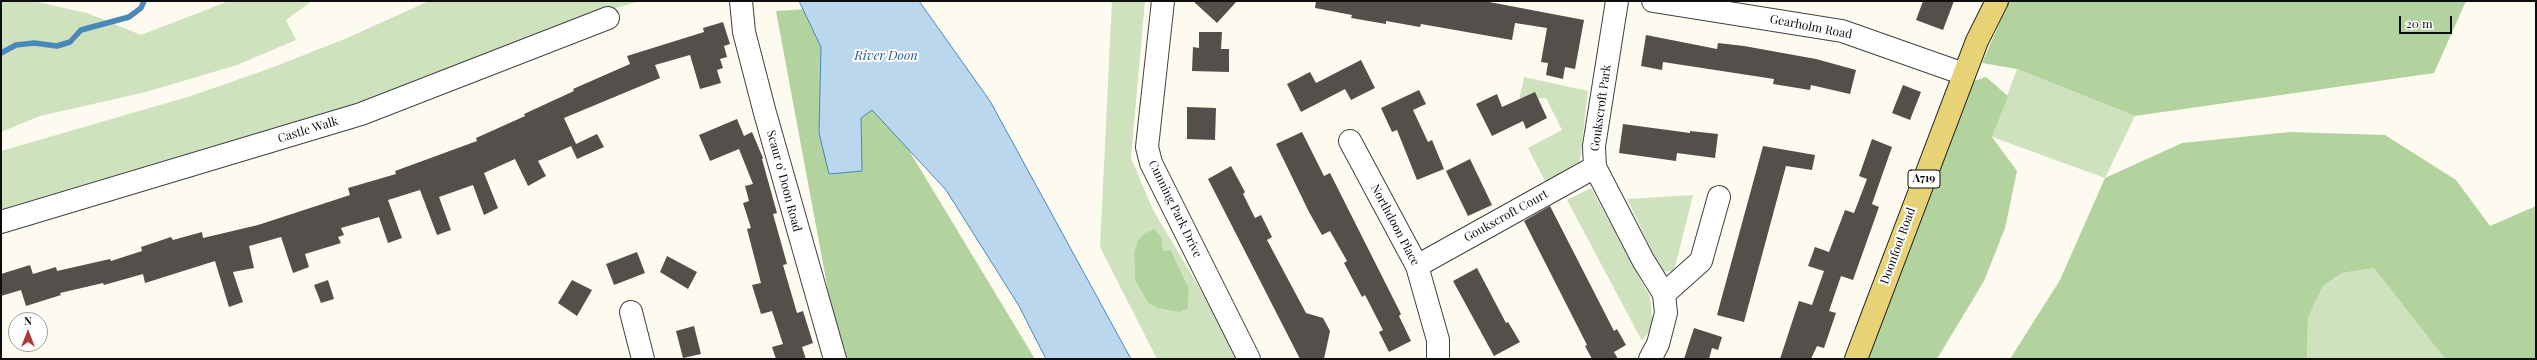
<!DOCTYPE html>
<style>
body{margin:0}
#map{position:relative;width:2537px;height:360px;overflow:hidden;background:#fdfbef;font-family:"Playfair Display",serif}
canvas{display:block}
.frame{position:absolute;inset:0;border:2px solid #0d0d0d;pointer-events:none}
.north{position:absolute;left:8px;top:312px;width:40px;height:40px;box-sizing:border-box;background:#fff;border:1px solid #9e9e9e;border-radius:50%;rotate:0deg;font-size:11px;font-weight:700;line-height:16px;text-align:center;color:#0d0d0d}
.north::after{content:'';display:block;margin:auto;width:14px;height:18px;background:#ab3937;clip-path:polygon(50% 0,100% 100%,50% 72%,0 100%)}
.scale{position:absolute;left:2399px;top:16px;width:53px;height:18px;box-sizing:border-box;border:2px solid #0d0d0d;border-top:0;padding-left:5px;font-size:12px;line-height:14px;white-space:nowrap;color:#0d0d0d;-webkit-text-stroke:3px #fff;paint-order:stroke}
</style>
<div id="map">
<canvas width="2537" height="360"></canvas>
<div class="frame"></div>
<div class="north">N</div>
<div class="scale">20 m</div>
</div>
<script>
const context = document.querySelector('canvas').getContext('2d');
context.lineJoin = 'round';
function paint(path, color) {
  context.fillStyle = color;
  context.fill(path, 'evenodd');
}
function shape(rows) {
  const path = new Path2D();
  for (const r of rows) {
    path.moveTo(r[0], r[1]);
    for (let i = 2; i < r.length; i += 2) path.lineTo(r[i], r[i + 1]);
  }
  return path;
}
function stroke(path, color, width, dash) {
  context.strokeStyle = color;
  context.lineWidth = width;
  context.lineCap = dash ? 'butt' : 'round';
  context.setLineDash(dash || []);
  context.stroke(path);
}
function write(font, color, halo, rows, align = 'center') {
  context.font = font + ' "Playfair Display",serif';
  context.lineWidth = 4;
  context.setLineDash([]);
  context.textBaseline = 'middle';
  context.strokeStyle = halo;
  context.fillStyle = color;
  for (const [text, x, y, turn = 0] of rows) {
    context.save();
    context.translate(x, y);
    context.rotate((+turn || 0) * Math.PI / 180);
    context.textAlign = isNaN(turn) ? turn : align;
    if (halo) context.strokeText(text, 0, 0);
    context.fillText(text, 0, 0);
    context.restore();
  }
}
const green = shape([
 [1,1,33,1,87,13,141,35,229,1,312,1,286,20,296,40,237,65,146,92,40,116,1,132],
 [429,1,640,1,596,14,355,112,1,214,1,151,191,96,271,68,347,38],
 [1112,1,1145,1,1131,158,1153,210,1242,359,1157,359,1100,247],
 [1162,239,1163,251,1171,250,1189,289,1188,308,1148,303,1135,280,1134,253],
 [2017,69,2135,116,2105,178,1992,137],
 [1524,77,1588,91,1580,161,1546,183,1528,148,1562,130,1546,98,1519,100],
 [1591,188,1650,297,1653,326,1642,341,1567,200],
 [1693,195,1674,271,1662,272,1627,199],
 [2374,268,2445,359,2307,359,2308,318,2323,286,2342,273]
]);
const forest = shape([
 [2009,1,2466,1,2434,73,2135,116,2017,69,1982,63],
 [823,8,1035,359,845,359,838,344,776,11],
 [1986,77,2008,96,1992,137,2017,171,2005,228,1984,281,1937,359,1859,359,1974,81],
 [2290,132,2385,135,2456,180,2490,226,2536,206,2536,359,2445,359,2374,268,2342,273,2323,286,2308,318,2307,359,2010,359,2060,280,2105,178,2182,143],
 [1155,229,1162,239,1163,251,1171,250,1189,289,1188,308,1179,312,1159,308,1148,303,1135,280,1134,253,1138,241,1145,233]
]);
const water = shape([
 [799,1,919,1,990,101,1131,359,1046,359,1019,306,946,190,872,110,861,118,862,171,829,174,819,133,821,47,799,1]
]);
const stream = shape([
 [1,53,16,45,34,43,57,46,70,42,81,30,129,17,141,8,144,1]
]);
const building = shape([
 [1193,1,1237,1,1217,23],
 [1316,1,1484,1,1584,20,1575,69,1565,67,1563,79,1546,75,1548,63,1541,62,1547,28,1515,23,1512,40,1421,24,1420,27,1386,21,1386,24,1351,18,1352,15,1315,8],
 [1923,1,1954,1,1943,30,1916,20],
 [723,22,730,44,724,46,727,57,720,59,723,68,717,70,721,83,700,89,690,55,655,65,660,78,564,118,576,144,597,134,604,147,577,159,571,146,538,161,546,176,528,186,515,159,484,173,498,208,484,215,473,185,439,197,451,230,437,235,420,190,388,200,402,238,388,243,379,217,341,228,344,235,338,237,341,243,305,254,309,267,293,273,281,237,249,246,254,268,233,272,243,302,229,307,215,261,145,283,143,274,104,285,103,283,60,293,61,295,26,306,21,290,1,296,1,274,30,265,33,274,56,267,57,271,110,259,111,261,142,251,141,247,171,237,173,240,202,232,203,238,258,225,350,195,348,188,396,174,395,171,477,141,476,138,525,116,524,114,574,91,573,89,630,64,627,56,704,32,703,28],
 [1199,32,1222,32,1221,49,1229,49,1229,72,1192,71,1193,47,1199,48],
 [1646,35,1717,49,1718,43,1744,46,1816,59,1856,70,1850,94,1811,85,1810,90,1773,84,1774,79,1663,62,1662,70,1641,66],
 [1361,60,1375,88,1351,100,1345,89,1301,112,1287,84,1310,72,1316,83],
 [1903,85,1921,92,1910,120,1892,113],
 [1419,90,1426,104,1413,110,1428,142,1432,140,1444,169,1417,180,1397,130,1392,132,1381,108],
 [1535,92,1547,118,1526,129,1523,121,1492,136,1476,104,1497,94,1502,107],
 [1187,107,1216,108,1215,140,1187,139],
 [737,119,744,136,752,132,763,158,762,159,777,213,773,214,787,264,783,265,797,313,803,311,813,343,802,347,806,359,776,359,772,347,783,344,772,311,761,314,752,285,761,283,747,229,751,228,743,203,749,201,745,186,753,184,739,149,710,161,699,135],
 [1623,124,1690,133,1690,131,1718,134,1715,158,1677,153,1676,161,1619,153],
 [1302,132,1324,176,1330,173,1401,314,1399,316,1411,341,1389,352,1379,332,1383,330,1365,295,1362,297,1344,263,1347,261,1330,231,1322,235,1309,212,1276,144],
 [1872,139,1892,147,1872,204,1879,207,1853,280,1841,276,1829,311,1836,313,1824,348,1817,346,1811,359,1780,359,1799,301,1812,305,1824,271,1808,266,1815,247,1829,252,1845,210,1854,213,1867,179,1859,176],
 [1763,146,1815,155,1812,170,1786,166,1744,322,1717,315],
 [1470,159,1492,205,1468,216,1446,171],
 [1231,166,1245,192,1243,194,1255,218,1261,215,1272,237,1267,240,1306,313,1323,318,1330,331,1324,359,1300,359,1208,179],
 [1550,206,1614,331,1617,329,1626,345,1614,352,1618,359,1592,359,1585,346,1587,345,1524,221],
 [637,252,645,273,614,285,606,264],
 [667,256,697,272,688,289,660,272],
 [1477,268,1506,323,1508,322,1520,342,1494,356,1453,281],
 [328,280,334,299,321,303,314,285],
 [572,280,592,290,577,316,558,303],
 [694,326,701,354,683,358,676,331],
 [1694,328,1722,337,1718,350,1712,348,1709,359,1684,359]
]);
const minor = shape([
 [741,1,744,32,765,113,835,359],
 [1163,1,1147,147,1151,163,1249,359],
 [1617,1,1594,146,1595,167,1643,260,1664,294,1666,313,1658,344,1650,359],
 [1653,1,1842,31,1964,74],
 [1350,141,1417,266,1438,340,1438,359],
 [1,222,361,114,608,18],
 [1417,266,1595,167],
 [1664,294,1701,261,1719,197],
 [631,312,643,359]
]);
const major = shape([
 [1856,359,1977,41,1997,1]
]);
const shields = [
 [1924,179,32]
];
const shieldNames = [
 ["A719",1924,179]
];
const streetNames = [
 ["Gearholm Road",1811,27,11],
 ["Goukscroft Park",1601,108,-82],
 ["Castle Walk",308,130,-17],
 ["Scaur o' Doon Road",784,181,75],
 ["Cunning Park Drive",1175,209,64],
 ["Goukscroft Court",1506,216,-29],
 ["Northdoon Place",1395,225,62],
 ["Doonfoot Road",1898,246,-70]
];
const waterNames = [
 ["River Doon",886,56]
];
paint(green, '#cee3bd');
paint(forest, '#b2d29e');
paint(water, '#bad7ee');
stroke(water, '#4a87bb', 1);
stroke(stream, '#4a87bb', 5.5);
paint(building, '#544f4b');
stroke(minor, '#404040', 24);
stroke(major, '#1e1e1e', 24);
stroke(minor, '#fff', 22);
stroke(major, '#e7d375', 22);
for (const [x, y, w] of shields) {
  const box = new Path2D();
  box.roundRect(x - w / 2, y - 9, w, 18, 3);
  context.fillStyle = '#fff';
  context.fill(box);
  stroke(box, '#0d0d0d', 1);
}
write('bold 11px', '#0d0d0d', null, shieldNames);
write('12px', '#0d0d0d', '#fff', streetNames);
write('italic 13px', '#265a8e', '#fff', waterNames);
</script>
